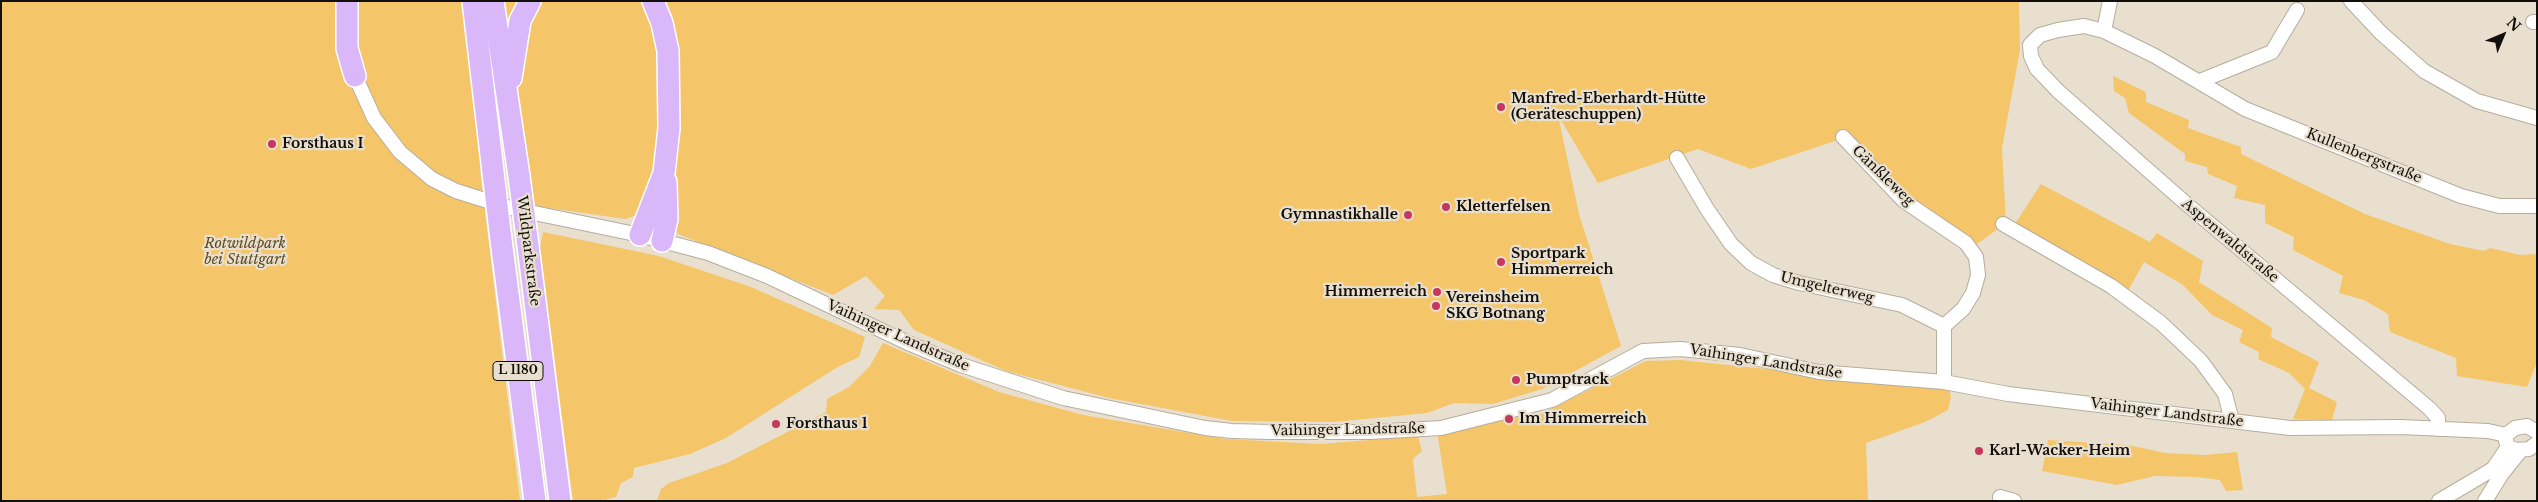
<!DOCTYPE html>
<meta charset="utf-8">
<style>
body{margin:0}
#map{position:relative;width:2538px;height:502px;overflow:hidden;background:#e8dfcf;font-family:"Libre Baskerville",serif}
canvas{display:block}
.frame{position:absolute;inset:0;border:2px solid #120f0a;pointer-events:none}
.north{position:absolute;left:2478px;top:10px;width:50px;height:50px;-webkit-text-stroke:4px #e8dfcf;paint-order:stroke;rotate:45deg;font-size:14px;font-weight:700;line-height:20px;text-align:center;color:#120f0a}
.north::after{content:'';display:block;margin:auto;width:18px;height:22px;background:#120f0a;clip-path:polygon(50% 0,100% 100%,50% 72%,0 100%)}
</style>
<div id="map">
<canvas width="2538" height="502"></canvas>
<div class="frame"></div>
<div class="north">N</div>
</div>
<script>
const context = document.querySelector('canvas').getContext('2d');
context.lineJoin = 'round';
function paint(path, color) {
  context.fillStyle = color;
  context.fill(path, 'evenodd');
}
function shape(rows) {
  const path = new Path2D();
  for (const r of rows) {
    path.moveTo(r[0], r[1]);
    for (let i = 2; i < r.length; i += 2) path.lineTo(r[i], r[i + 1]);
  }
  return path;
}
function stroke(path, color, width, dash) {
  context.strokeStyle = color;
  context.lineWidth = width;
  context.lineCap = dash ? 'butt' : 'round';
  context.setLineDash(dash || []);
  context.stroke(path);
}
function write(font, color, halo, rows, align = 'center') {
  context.font = font + ' "Libre Baskerville",serif';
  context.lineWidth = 4.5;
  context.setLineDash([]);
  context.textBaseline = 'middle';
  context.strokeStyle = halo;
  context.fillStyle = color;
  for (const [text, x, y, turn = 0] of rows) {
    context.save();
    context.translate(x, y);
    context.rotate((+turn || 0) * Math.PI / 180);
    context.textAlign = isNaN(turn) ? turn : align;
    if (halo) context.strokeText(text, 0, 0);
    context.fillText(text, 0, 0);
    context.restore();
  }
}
const green = shape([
 [1,1,2019,1,2020,50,2002,148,2006,223,1977,244,1908,199,1850,136,1751,169,1698,149,1598,183,1558,115,1579,214,1621,346,1542,389,1493,404,1454,403,1427,413,1334,422,1232,421,1109,398,1006,371,914,330,899,310,874,309,885,296,866,276,833,295,678,234,675,230,655,178,637,215,625,219,535,206,526,142,505,145,480,170,520,501,1,501],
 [2113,76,2146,92,2146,102,2189,120,2188,128,2241,147,2241,154,2365,214,2450,244,2484,251,2490,248,2520,255,2537,254,2537,362,2527,387,2457,376,2456,358,2390,332,2388,314,2364,300,2339,293,2343,276,2293,250,2294,237,2265,223,2265,205,2234,198,2237,186,2208,174,2207,167,2185,161,2185,154,2129,113,2125,98,2114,91],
 [2041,184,2150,242,2157,233,2203,261,2199,282,2272,328,2271,337,2319,362,2309,388,2337,402,2332,420,2293,419,2305,389,2289,373,2258,359,2259,352,2239,342,2243,330,2212,315,2183,285,2144,262,2128,291,2015,224],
 [543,232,659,256,751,287,865,337,859,357,836,368,726,438,690,454,634,468,633,477,621,483,616,497,607,499,607,501,573,501,540,248],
 [883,343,999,392,1083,415,1225,439,1321,444,1418,436,1422,451,1413,459,1417,497,1447,494,1437,432,1543,413,1646,361,1680,360,1949,388,1951,397,1948,410,1925,422,1866,443,1868,501,657,500,661,489,669,483,727,463,826,412,827,399,849,387,870,366],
 [2048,440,2128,445,2165,453,2205,455,2237,452,2243,490,2226,491,2220,480,2197,477,2155,476,2117,485,2042,471]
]);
const minor = shape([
 [2351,1,2381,33,2424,71,2477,101,2537,118],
 [2533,22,2537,22],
 [2104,31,2110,1],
 [355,76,374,118,400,152,432,179,456,191,510,208,640,235,708,253,767,276,908,343,961,365,1063,398,1205,428,1232,431,1271,432,1370,432,1441,428,1552,400,1643,351,1680,349,1740,355,1819,372,1944,382,2008,394,2290,428,2401,427,2488,431,2506,435],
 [2200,81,2272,52,2297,10],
 [1843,137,1904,201,1966,243,1976,257,1978,275,1973,293,1963,309,1944,326],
 [1677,158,1707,209,1731,244,1751,263,1773,275,1799,283,1902,305,1944,326],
 [2003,224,2111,286,2161,323,2201,361,2225,394,2232,421],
 [1944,326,1944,382],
 [2438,429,2438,418,2430,409,2190,207,2058,91,2037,69,2031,56,2030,45,2040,35,2058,30,2084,26,2104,31,2155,56,2245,109,2461,196,2499,206,2537,206],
 [2537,432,2527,426,2515,428,2506,435,2506,441,2508,447,2517,450,2529,449,2537,443],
 [2000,497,2014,501],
 [2439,501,2493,469,2508,447],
 [2485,501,2501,475,2521,450]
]);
const highway = shape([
 [347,1,347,48,355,76],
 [473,1,493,172],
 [493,1,519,176],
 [511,78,520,21,530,1],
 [640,235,664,173,669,128,668,51,662,23,653,1],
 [501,240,535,501],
 [662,241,667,219,666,182],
 [528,246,560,501]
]);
const highwayBridge = shape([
 [493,172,501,240],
 [519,176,528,246]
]);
const markers = [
 [1501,107,5,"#c6375d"],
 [272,144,5,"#c6375d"],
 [1446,207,5,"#c6375d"],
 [1408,215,5,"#c6375d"],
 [1501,262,5,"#c6375d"],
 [1437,292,5,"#c6375d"],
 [1436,306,5,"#c6375d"],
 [1516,380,5,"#c6375d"],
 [1509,419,5,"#c6375d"],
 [776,424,5,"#c6375d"],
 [1979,451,5,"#c6375d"]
];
const shields = [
 [518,371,50]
];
const shieldNames = [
 ["L 1180",518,371]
];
const poiNames = [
 ["Manfred-Eberhardt-Hütte",1511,99],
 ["(Geräteschuppen)",1511,115],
 ["Forsthaus I",282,144],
 ["Kletterfelsen",1456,207],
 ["Gymnastikhalle",1398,215,"right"],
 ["Sportpark",1511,254],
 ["Himmerreich",1511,270],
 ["Himmerreich",1427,292,"right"],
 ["Vereinsheim",1446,298],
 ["SKG Botnang",1446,314],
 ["Pumptrack",1526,380],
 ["Im Himmerreich",1519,419],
 ["Forsthaus 1",786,424],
 ["Karl-Wacker-Heim",1989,451]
];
const streetNames = [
 ["Kullenbergstraße",2364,156,22],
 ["Gänßleweg",1883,176,44],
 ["Aspenwaldstraße",2230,241,40],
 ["Wildparkstraße",528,251,83],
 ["Umgelterweg",1827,288,13],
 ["Vaihinger Landstraße",898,336,24],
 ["Vaihinger Landstraße",1766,362,9],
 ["Vaihinger Landstraße",2167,413,7],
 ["Vaihinger Landstraße",1348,430,-1]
];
const parkNames = [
 ["Rotwildpark",245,244],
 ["bei Stuttgart",245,260]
];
paint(green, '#f4c669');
stroke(minor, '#b5ad9e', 16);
stroke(highway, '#fff', 24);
stroke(minor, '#fff', 14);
stroke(highway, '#dab7f9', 21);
stroke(highwayBridge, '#fff', 24, []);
stroke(highwayBridge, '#dab7f9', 21);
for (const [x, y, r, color] of markers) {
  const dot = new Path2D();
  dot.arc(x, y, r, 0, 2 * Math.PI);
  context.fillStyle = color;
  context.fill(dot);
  stroke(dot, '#e8dfcf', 2);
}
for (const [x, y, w] of shields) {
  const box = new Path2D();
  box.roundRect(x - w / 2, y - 9.5, w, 19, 4);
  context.fillStyle = '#e8dfcf';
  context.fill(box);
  stroke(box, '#120f0a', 1);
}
write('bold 12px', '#120f0a', null, shieldNames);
write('bold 14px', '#120f0a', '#e8dfcf', poiNames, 'left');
write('14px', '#120f0a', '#e8dfcf', streetNames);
write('italic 14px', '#5c4820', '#e8dfcf', parkNames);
</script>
